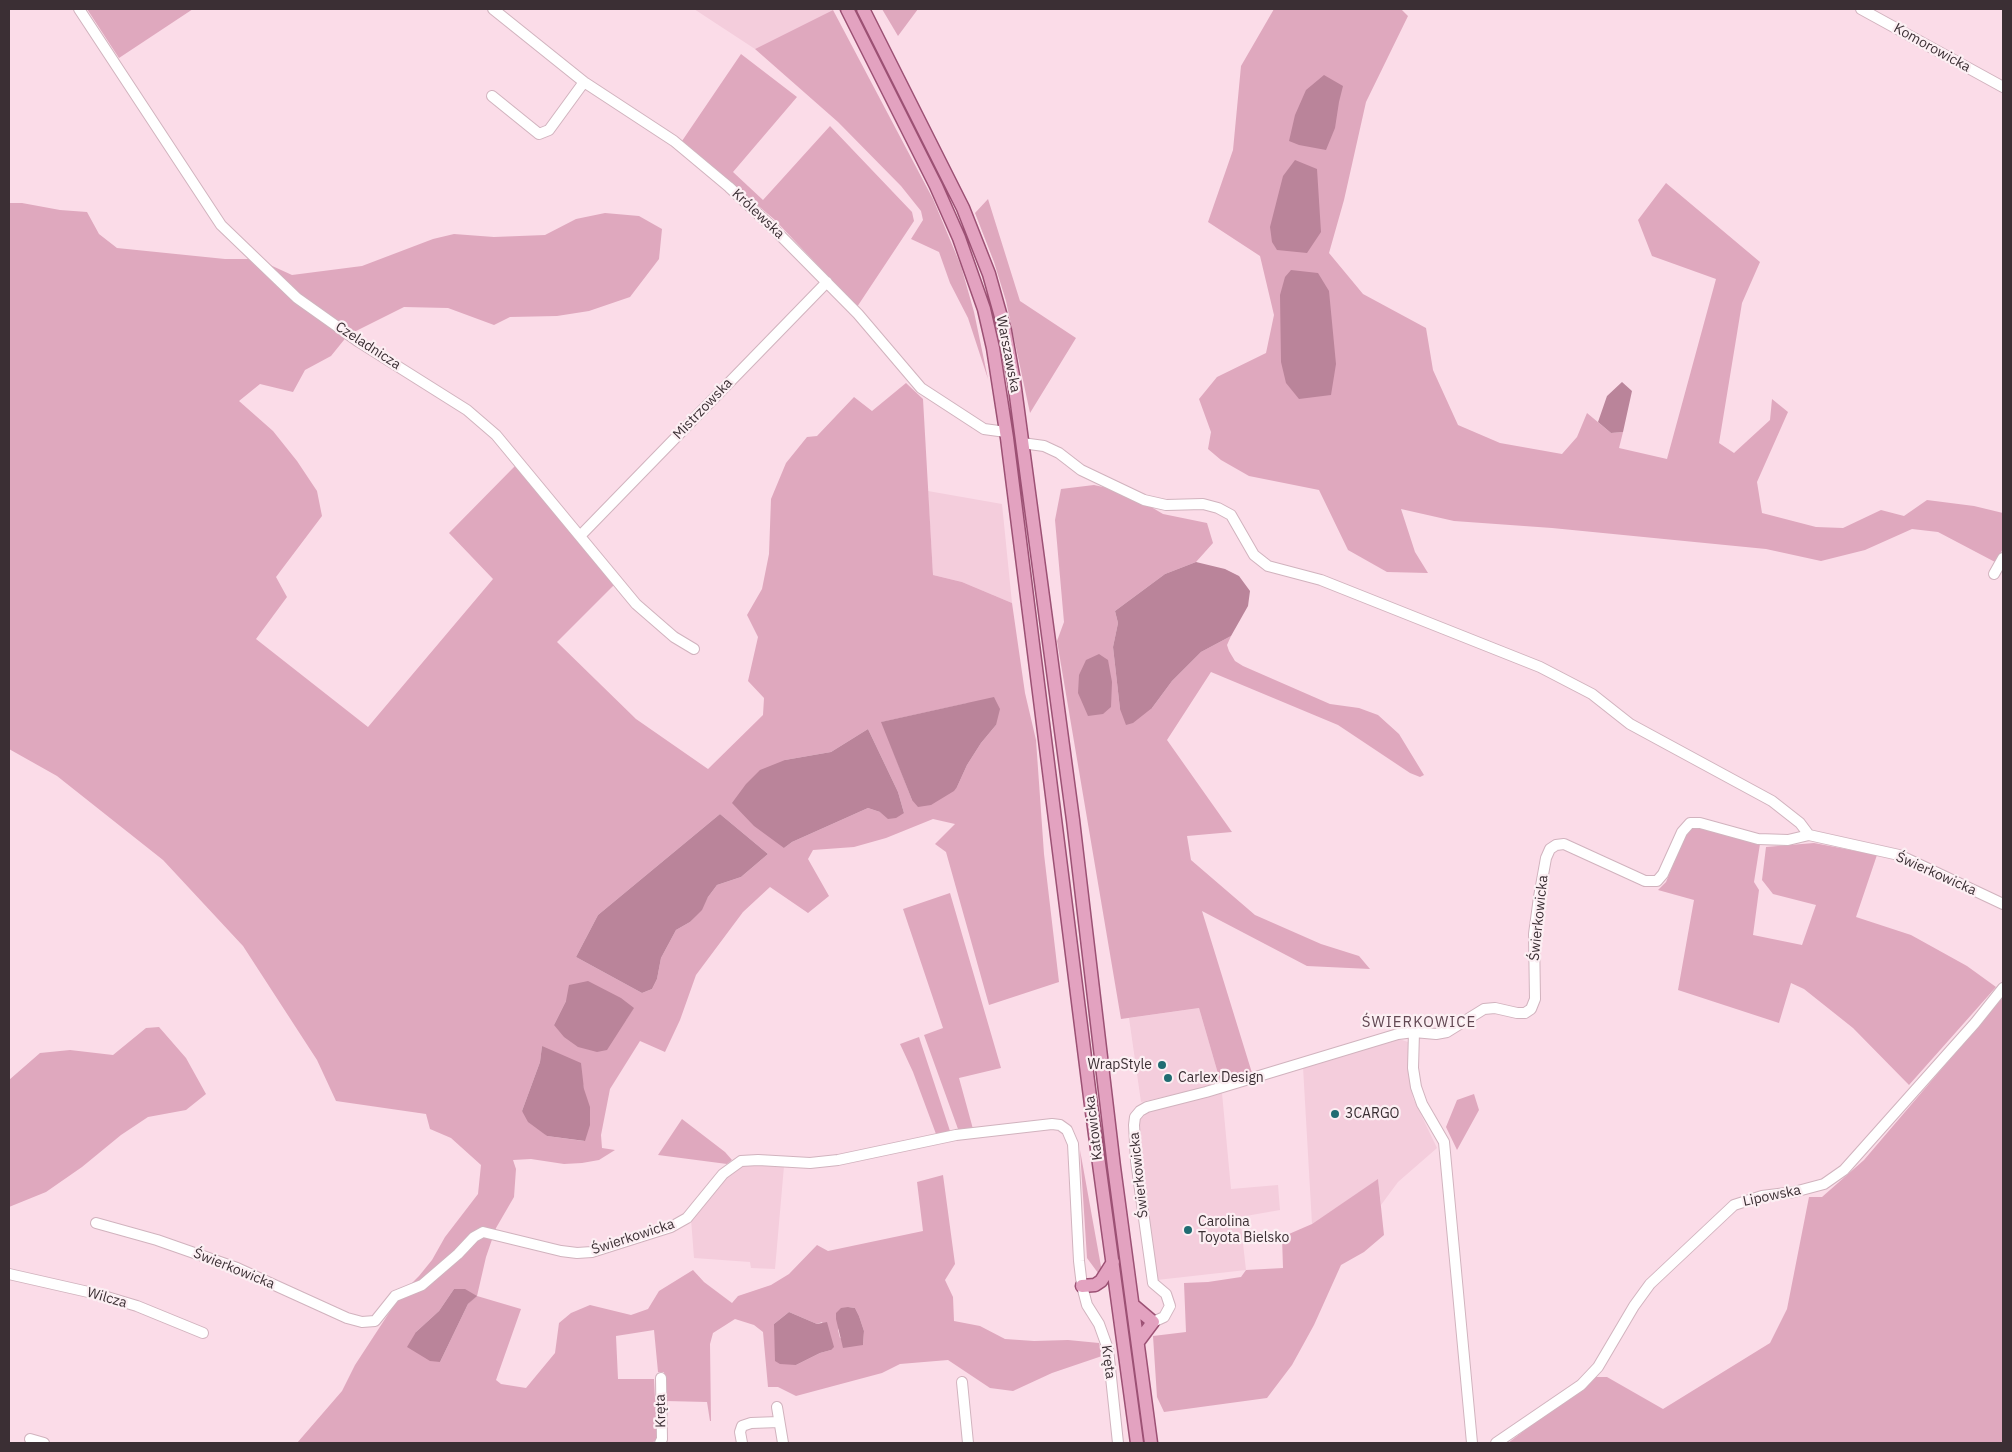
<!DOCTYPE html>
<meta charset="utf-8">
<style>
body{margin:0}
#map{position:relative;width:2012px;height:1452px;overflow:hidden;background:#fbdce8;font-family:"IBM Plex Sans",sans-serif}
canvas{display:block}
.frame{position:absolute;inset:0;border:10px solid #3b2f34;pointer-events:none}
</style>
<div id="map">
<canvas width="2012" height="1452"></canvas>
<div class="frame"></div>
</div>
<script>
const context = document.querySelector('canvas').getContext('2d');
context.lineJoin = 'round';
function paint(path, color) {
  context.fillStyle = color;
  context.fill(path, 'evenodd');
}
function shape(rows) {
  const path = new Path2D();
  for (const r of rows) {
    path.moveTo(r[0], r[1]);
    for (let i = 2; i < r.length; i += 2) path.lineTo(r[i], r[i + 1]);
  }
  return path;
}
function stroke(path, color, width, dash) {
  context.strokeStyle = color;
  context.lineWidth = width;
  context.lineCap = dash ? 'butt' : 'round';
  context.setLineDash(dash || []);
  context.stroke(path);
}
function write(font, color, halo, rows, align = 'center') {
  context.font = font + ' "IBM Plex Sans",sans-serif';
  context.lineWidth = 4.5;
  context.setLineDash([]);
  context.textBaseline = 'middle';
  context.strokeStyle = halo;
  context.fillStyle = color;
  for (const [text, x, y, turn = 0] of rows) {
    context.save();
    context.translate(x, y);
    context.rotate((+turn || 0) * Math.PI / 180);
    context.textAlign = isNaN(turn) ? turn : align;
    if (halo) context.strokeText(text, 0, 0);
    context.fillText(text, 0, 0);
    context.restore();
  }
}
const built = shape([
 [694,9,832,9,833,10,755,49],
 [928,491,1002,504,1012,603,962,582,933,575],
 [1199,1008,1221,1084,1141,1102,1129,1018],
 [1399,1039,1408,1042,1408,1072,1413,1098,1437,1148,1398,1182,1381,1205,1378,1180,1312,1224,1303,1067],
 [1222,1093,1231,1189,1278,1185,1280,1210,1240,1217,1246,1270,1157,1280,1148,1224,1138,1124,1140,1119,1149,1112],
 [737,1165,784,1166,775,1269,751,1268,750,1262,694,1258,691,1219]
]);
const green = shape([
 [87,9,193,9,119,58],
 [882,9,918,9,898,36],
 [1274,9,1401,9,1408,16,1366,102,1344,200,1329,253,1363,294,1426,328,1433,370,1458,425,1500,443,1562,454,1577,437,1587,413,1611,433,1623,432,1619,448,1667,459,1716,279,1652,256,1638,220,1666,183,1760,262,1742,303,1719,443,1734,453,1770,420,1772,399,1788,412,1757,482,1762,513,1816,527,1843,528,1881,510,1904,516,1927,500,1974,506,2003,513,2003,549,1995,562,1938,532,1912,529,1865,550,1821,561,1766,549,1552,528,1454,521,1401,509,1415,552,1428,573,1387,572,1348,550,1319,490,1249,476,1221,460,1208,449,1211,432,1199,399,1217,377,1266,353,1274,315,1260,256,1208,222,1233,150,1241,66],
 [833,10,933,199,961,266,974,312,988,379,968,318,950,283,939,252,911,239,923,220,921,211,901,186,838,122,755,49],
 [741,54,797,97,733,172,763,200,830,126,912,212,914,221,857,307,775,220,682,141],
 [988,199,1020,301,1076,338,1030,413,1006,301,994,262,975,213],
 [9,203,22,203,60,210,87,212,99,234,117,248,225,259,257,259,292,275,362,266,433,239,454,234,494,237,545,235,576,219,605,213,639,216,662,229,659,259,630,297,589,311,557,316,510,317,494,325,448,308,404,307,348,335,331,356,305,370,293,392,260,384,239,401,273,431,297,461,317,491,322,516,276,577,287,597,256,639,368,727,493,579,449,533,515,466,615,584,557,642,636,719,708,769,763,715,764,698,748,681,758,637,747,615,762,589,769,554,771,499,786,463,807,437,817,436,854,397,872,411,906,383,923,399,933,575,962,582,1012,603,1025,693,1036,740,1044,854,1059,982,989,1005,946,852,935,844,955,824,933,819,886,838,854,847,813,850,808,859,829,896,808,913,770,887,743,912,696,975,680,1020,665,1052,640,1041,610,1089,601,1135,602,1148,615,1150,599,1160,582,1163,564,1164,531,1159,513,1160,516,1169,514,1197,496,1228,486,1257,477,1296,521,1309,496,1380,501,1384,526,1388,555,1353,559,1323,571,1313,590,1305,631,1315,648,1309,659,1291,693,1270,704,1282,732,1303,738,1296,771,1285,789,1274,817,1245,828,1251,923,1231,917,1182,943,1175,955,1264,945,1280,953,1297,954,1321,980,1326,1005,1339,1034,1341,1068,1340,1099,1343,1102,1356,1052,1373,1013,1391,990,1388,948,1360,900,1364,882,1373,796,1396,778,1387,768,1387,763,1332,754,1325,735,1319,713,1333,710,1344,711,1421,710,1421,707,1402,666,1401,664,1372,658,1372,654,1330,616,1336,618,1379,654,1379,657,1439,652,1443,297,1443,342,1391,355,1365,402,1293,419,1276,432,1260,445,1237,478,1194,481,1165,451,1138,430,1129,426,1114,336,1101,317,1060,243,946,163,860,57,776,9,749],
 [968,703,996,725,981,743,967,765,957,787,912,800,882,722],
 [868,729,898,792,904,813,880,812,868,808,792,842,784,848,785,760,831,752],
 [720,814,768,854,741,877,717,885,708,897,701,910,690,922,676,930,661,958,657,979,652,989,642,993,576,957,598,915],
 [566,1001,633,1008,626,1020,554,1025],
 [542,1046,582,1079,584,1089,584,1141,547,1136,522,1111,540,1062],
 [454,1289,476,1296,468,1304,440,1362,416,1332,439,1311],
 [848,1307,855,1308,859,1316,864,1331,863,1345,840,1338,838,1330],
 [789,1312,817,1324,822,1322,831,1350,820,1353,796,1365,774,1324],
 [1094,485,1126,492,1163,514,1207,523,1213,543,1196,562,1165,574,1115,611,1118,623,1113,647,1120,709,1152,708,1172,681,1201,652,1231,636,1227,645,1229,651,1235,661,1243,666,1330,704,1359,708,1378,715,1399,734,1424,775,1420,777,1410,773,1338,725,1211,672,1167,740,1232,832,1187,836,1191,860,1255,915,1321,944,1359,956,1370,969,1307,966,1202,911,1252,1073,1221,1084,1199,1008,1121,1019,1057,641,1064,622,1055,520,1061,489],
 [1692,828,1703,828,1760,844,1754,882,1759,890,1753,935,1802,945,1816,905,1773,894,1762,880,1766,847,1814,843,1877,855,1856,917,1911,935,1967,966,1996,987,1909,1085,1853,1028,1804,989,1791,983,1779,1023,1678,990,1694,900,1658,890,1666,882,1686,833],
 [950,893,1001,1068,959,1078,973,1129,958,1129,924,1035,943,1028,903,909],
 [2003,997,2003,1443,1508,1443,1594,1377,1607,1377,1663,1409,1770,1343,1787,1309,1809,1197,1822,1197,1864,1160],
 [159,1027,186,1058,206,1094,186,1110,148,1117,121,1135,82,1167,46,1192,9,1207,9,1080,40,1053,70,1050,113,1055,146,1028],
 [919,1037,950,1131,936,1134,913,1072,900,1044],
 [1474,1094,1479,1110,1457,1150,1446,1127,1457,1100],
 [682,1119,725,1152,732,1160,727,1164,658,1155],
 [1080,1150,1102,1272,1098,1273,1087,1258],
 [1378,1179,1384,1235,1364,1252,1341,1265,1314,1325,1292,1365,1267,1398,1164,1412,1157,1397,1153,1336,1186,1332,1184,1283,1208,1282,1241,1277,1246,1270,1283,1268,1282,1237,1312,1224]
]);
const water = shape([
 [1324,75,1343,86,1339,102,1335,128,1326,150,1299,145,1289,141,1295,115,1306,90],
 [1295,160,1317,169,1321,232,1307,253,1277,250,1272,242,1270,227,1283,176],
 [1291,270,1318,273,1329,291,1336,364,1331,395,1299,399,1286,383,1281,362,1280,295,1285,277],
 [1622,382,1632,391,1623,432,1611,433,1598,422,1607,396],
 [1196,562,1225,569,1239,576,1250,591,1248,606,1231,636,1201,652,1172,681,1152,708,1133,723,1126,725,1120,709,1113,647,1118,623,1115,611,1165,574],
 [1099,654,1108,660,1112,682,1111,707,1103,714,1088,716,1078,693,1079,675,1086,660],
 [994,697,1000,709,996,725,981,743,967,765,957,787,954,791,931,805,918,807,912,800,881,722],
 [868,729,898,792,904,813,896,818,888,819,880,812,868,808,792,842,784,848,754,826,732,803,746,784,760,770,785,760,831,752],
 [720,814,768,854,741,877,717,885,708,897,702,910,690,922,676,930,661,958,657,979,652,989,642,993,576,957,598,915],
 [588,981,621,998,634,1008,607,1050,597,1052,578,1047,564,1037,554,1025,566,1001,569,985],
 [542,1046,581,1063,584,1089,590,1107,590,1125,585,1141,547,1136,528,1122,522,1111,540,1062],
 [454,1289,465,1289,477,1296,468,1304,440,1362,430,1361,407,1347,416,1332,439,1311],
 [848,1307,855,1308,859,1316,864,1331,863,1345,843,1348,836,1319,836,1313,841,1308],
 [789,1312,817,1324,827,1322,834,1347,831,1350,820,1353,796,1365,780,1364,775,1361,774,1324]
]);
const minor = shape([
 [79,9,221,225,297,298,359,342,467,410,496,435,636,604,674,637,694,649],
 [493,9,584,82,674,141,729,187,771,226,858,314,921,388,984,429,1006,432],
 [1861,9,2003,87],
 [492,96,539,134,549,130,584,82],
 [1022,443,1044,446,1059,453,1081,470,1144,500,1166,505,1203,504,1218,508,1231,515,1254,555,1268,566,1321,580,1540,667,1592,694,1630,724,1772,801,1800,823,1809,835],
 [580,536,827,282],
 [1994,574,2003,558],
 [1414,1032,1413,1068,1416,1087,1422,1104,1444,1142,1472,1443],
 [96,1223,157,1240,237,1268,347,1318,362,1322,375,1321,395,1296,422,1285,458,1254,474,1237,483,1232,561,1251,577,1253,592,1252,671,1227,687,1218,723,1174,741,1161,758,1160,810,1163,838,1160,956,1135,1052,1124,1060,1125,1067,1130,1073,1144,1079,1261,1082,1286,1087,1305,1099,1324,1108,1349,1118,1443],
 [9,1274,97,1294,137,1306,203,1333],
 [1153,1322,1164,1317,1170,1306,1166,1294,1153,1283,1136,1161,1134,1125,1135,1117,1140,1111,1147,1107,1206,1092,1398,1034,1414,1032,1436,1034,1447,1032,1484,1009,1495,1008,1517,1013,1525,1013,1531,1009,1535,999,1534,934,1539,897,1546,858,1550,849,1556,845,1564,844,1645,881,1657,881,1663,874,1682,832,1690,823,1700,823,1758,839,1788,840,1809,835,1899,855,2003,904],
 [962,1382,968,1443],
 [777,1407,783,1443],
 [30,1439,44,1443],
 [660,1443,662,1439,661,1378],
 [742,1443,740,1432,742,1426,751,1423,779,1422],
 [1496,1443,1581,1385,1598,1367,1634,1306,1650,1284,1734,1205,1762,1196,1794,1192,1824,1184,1844,1170,1975,1023,2003,988]
]);
const major = shape([
 [847,9,936,186,959,238,984,309,993,348,1007,438,1091,1105,1137,1443],
 [863,9,963,208,989,274,1005,331,1014,381,1073,820,1114,1167,1151,1443],
 [1082,1286,1095,1285,1101,1281,1113,1262],
 [1133,1305,1153,1322,1138,1342]
]);
const markers = [
 [1162,1065,5,"#206c72"],
 [1168,1078,5,"#206c72"],
 [1335,1114,5,"#206c72"],
 [1188,1230,5,"#206c72"]
];
const streetNames = [
 ["Komorowicka",1932,48,29],
 ["Królewska",758,214,43],
 ["Czeladnicza",368,346,33],
 ["Warszawska",1008,354,79],
 ["Mistrzowska",703,409,-46],
 ["Świerkowicka",1936,874,24],
 ["Świerkowicka",1539,918,-84],
 ["Katowicka",1094,1128,-97],
 ["Świerkowicka",1139,1175,-96],
 ["Lipowska",1772,1196,-12],
 ["Świerkowicka",633,1237,-18],
 ["Świerkowicka",234,1269,22],
 ["Wilcza",107,1298,16],
 ["Kręta",1108,1362,82],
 ["Kręta",661,1411,-91]
];
const poiNames = [
 ["WrapStyle",1152,1065,"right"],
 ["Carlex Design",1178,1078],
 ["3CARGO",1345,1114],
 ["Carolina",1198,1222],
 ["Toyota Bielsko",1198,1238]
];
const neighbourhoodNames = [
 ["ŚWIERKOWICE",1419,1023]
];
paint(built, '#f4cddc');
paint(green, '#dfa8be');
paint(water, '#ba849a');
stroke(minor, '#d1b3be', 12);
stroke(major, '#9c5174', 15);
stroke(minor, '#fff', 10);
stroke(major, '#e3a2c0', 12);
for (const [x, y, r, color] of markers) {
  const dot = new Path2D();
  dot.arc(x, y, r, 0, 2 * Math.PI);
  context.fillStyle = color;
  context.fill(dot);
  stroke(dot, '#fceff3', 2);
}
write('14px', '#3b2f34', '#fceff3', streetNames);
write('14px', '#3b2f34', '#fceff3', poiNames, 'left');
context.letterSpacing = '1px';
write('15px', '#614752', '#fceff3', neighbourhoodNames);
context.letterSpacing = '0px';
</script>
